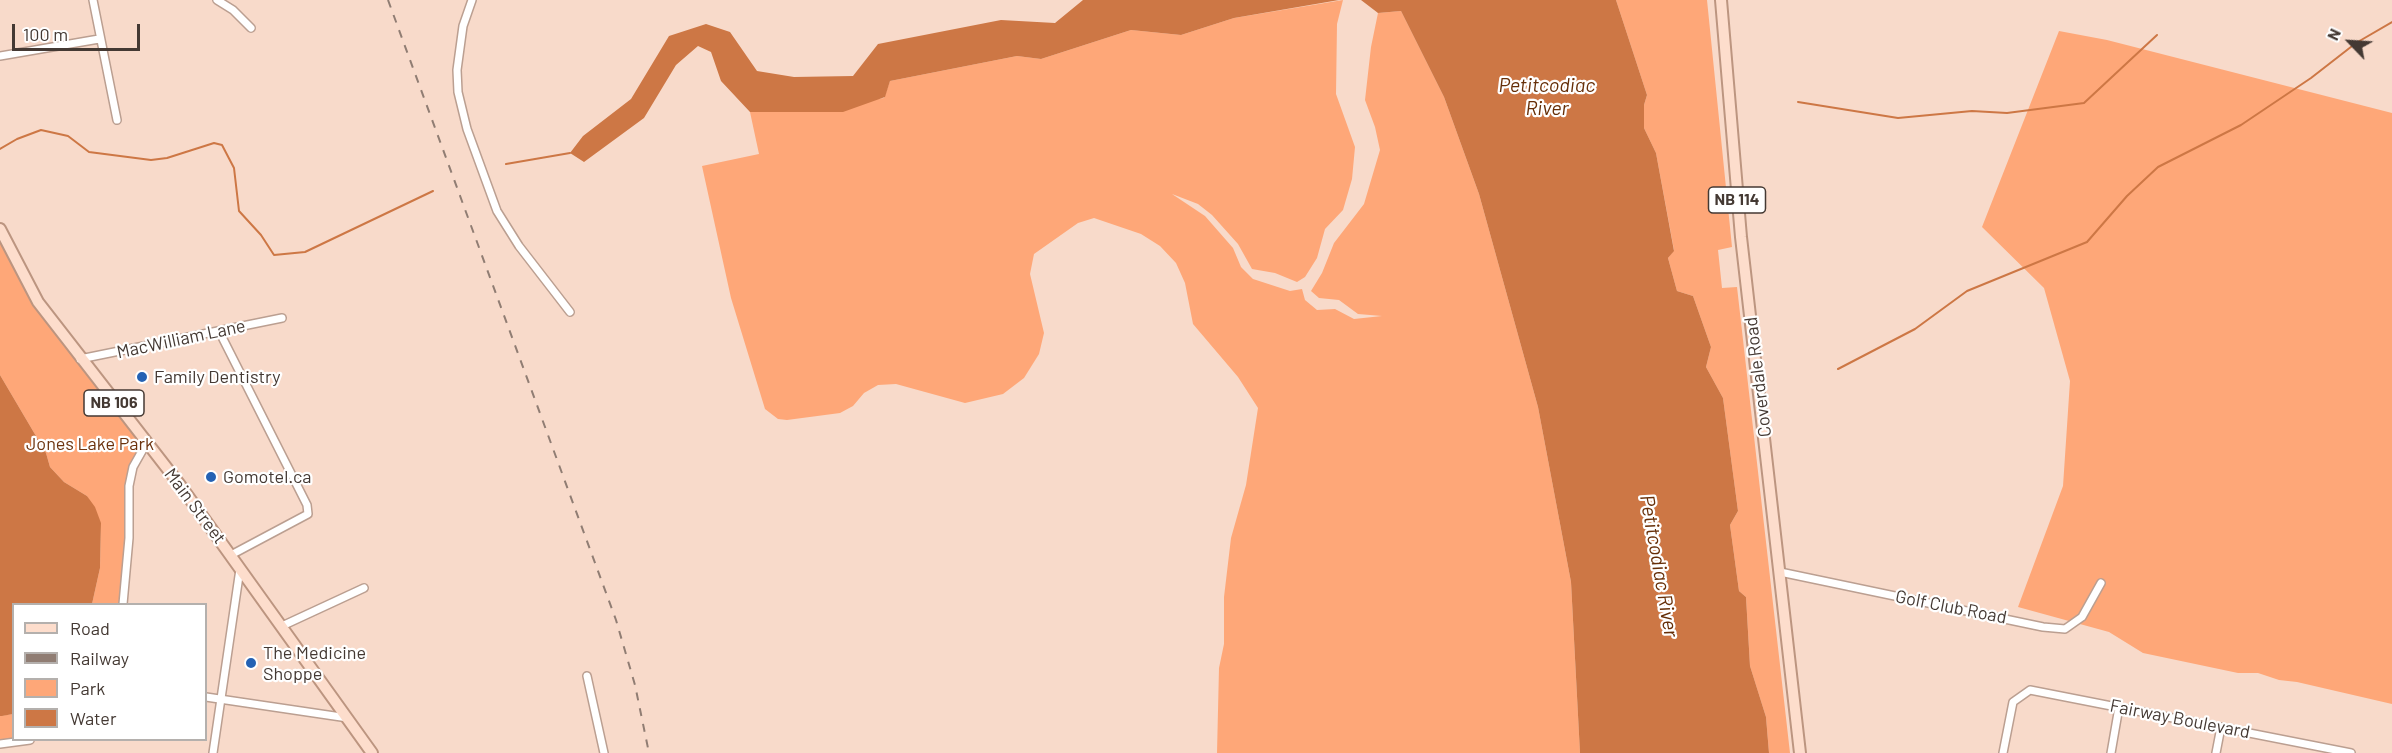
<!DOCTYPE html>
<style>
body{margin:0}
#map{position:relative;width:2392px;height:753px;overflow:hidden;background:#f8daca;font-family:Barlow,sans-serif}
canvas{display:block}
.legend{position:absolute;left:12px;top:603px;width:195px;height:138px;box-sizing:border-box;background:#fff;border:2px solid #b4b0ad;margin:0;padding:8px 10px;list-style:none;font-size:18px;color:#443933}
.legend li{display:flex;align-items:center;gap:12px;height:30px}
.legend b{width:30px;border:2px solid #b4b0ad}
.north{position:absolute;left:2320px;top:12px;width:60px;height:60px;-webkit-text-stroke:4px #fff;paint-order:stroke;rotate:295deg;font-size:16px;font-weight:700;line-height:24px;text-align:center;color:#443933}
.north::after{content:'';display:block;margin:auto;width:21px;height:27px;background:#443933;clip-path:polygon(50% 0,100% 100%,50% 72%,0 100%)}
.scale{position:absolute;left:12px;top:24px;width:128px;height:27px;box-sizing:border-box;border:3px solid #443933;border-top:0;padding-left:8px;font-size:18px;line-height:21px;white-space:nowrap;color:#443933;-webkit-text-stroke:4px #fff;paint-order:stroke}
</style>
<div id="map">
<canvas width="2392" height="753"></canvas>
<ul class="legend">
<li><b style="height:8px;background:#fdddcc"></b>Road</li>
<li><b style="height:8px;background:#907d73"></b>Railway</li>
<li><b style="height:16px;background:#fea778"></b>Park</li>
<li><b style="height:16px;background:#cd7745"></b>Water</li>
</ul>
<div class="north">N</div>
<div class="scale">100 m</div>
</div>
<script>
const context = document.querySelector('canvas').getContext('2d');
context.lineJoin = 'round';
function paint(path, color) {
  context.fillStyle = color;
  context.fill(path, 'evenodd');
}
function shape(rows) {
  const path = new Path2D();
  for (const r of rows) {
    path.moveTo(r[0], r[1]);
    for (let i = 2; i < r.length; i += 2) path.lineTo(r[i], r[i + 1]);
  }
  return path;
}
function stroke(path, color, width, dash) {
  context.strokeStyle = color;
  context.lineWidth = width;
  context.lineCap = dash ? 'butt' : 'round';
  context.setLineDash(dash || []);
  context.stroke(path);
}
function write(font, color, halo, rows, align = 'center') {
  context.font = font + ' Barlow,sans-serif';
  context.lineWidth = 4.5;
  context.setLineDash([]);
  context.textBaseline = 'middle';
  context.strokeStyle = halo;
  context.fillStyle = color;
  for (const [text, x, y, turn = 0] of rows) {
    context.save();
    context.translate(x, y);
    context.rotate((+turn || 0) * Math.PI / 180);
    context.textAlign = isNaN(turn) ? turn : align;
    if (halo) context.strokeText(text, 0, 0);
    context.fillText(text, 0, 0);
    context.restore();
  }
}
const green = shape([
 [1343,0,1337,24,1336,94,1355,147,1352,179,1343,210,1325,229,1317,258,1305,277,1297,282,1275,273,1252,269,1238,244,1212,215,1198,204,1172,194,1205,216,1233,248,1241,267,1253,279,1290,291,1302,289,1305,300,1317,310,1335,309,1354,319,1382,316,1358,314,1339,300,1319,298,1311,291,1322,273,1334,243,1364,204,1380,150,1375,127,1365,100,1371,47,1378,13,1401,11,1444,97,1479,194,1538,407,1571,582,1580,753,1217,753,1219,668,1224,644,1224,597,1231,538,1246,485,1258,408,1238,377,1193,324,1185,283,1176,263,1160,246,1141,234,1094,218,1078,223,1034,254,1030,274,1044,333,1039,354,1024,378,1003,394,965,403,896,384,878,385,864,393,853,406,840,413,787,420,778,419,765,409,731,298,702,166,759,154,750,112,788,112,884,98,890,81,1017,56,1041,59,1131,30,1181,35,1234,18],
 [1616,0,1707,0,1732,247,1718,250,1722,288,1737,287,1790,753,1769,753,1766,717,1750,666,1746,597,1739,591,1730,525,1738,511,1723,398,1706,367,1711,347,1693,296,1677,291,1668,258,1674,250,1656,153,1644,128,1644,105,1647,95],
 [2059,31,2107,40,2392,113,2392,704,2297,682,2279,680,2258,673,2238,673,2143,653,2109,632,2018,607,2063,486,2070,381,2044,288,1982,227],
 [0,229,38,302,146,444,133,467,123,604,92,604,100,568,101,524,87,496,64,482,50,467,46,453,0,375],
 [13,714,14,740,0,744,0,716]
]);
const water = shape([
 [1083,0,1339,0,1234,18,1181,35,1131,30,1041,59,1017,56,890,81,885,97,843,112,750,112,721,81,711,52,698,46,676,65,644,118,584,162,570,153,583,136,631,99,669,36,706,24,730,32,757,71,794,77,853,76,878,44,1001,20,1055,23],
 [1361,0,1616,0,1647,95,1644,105,1644,128,1656,153,1674,251,1668,258,1677,291,1693,296,1711,347,1706,367,1723,398,1738,511,1730,525,1739,591,1746,597,1750,666,1766,717,1769,753,1580,753,1571,582,1538,407,1479,194,1444,97,1401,11,1378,13],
 [0,375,46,453,50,467,64,482,87,496,95,507,101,523,100,568,92,604,14,604,13,714,2,716,0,716]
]);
const stream = shape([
 [1798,102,1898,118,1972,111,2007,113,2084,103,2157,35],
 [0,149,17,139,41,130,68,136,89,152,151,160,167,158,214,143,222,145,234,168,239,211,261,235,274,255,305,252,433,191],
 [506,164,570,153],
 [1838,369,1915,329,1967,291,2087,242,2127,196,2158,167,2241,125,2311,78,2356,43,2392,22]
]);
const minor = shape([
 [93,0,117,120],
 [217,0,233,10,251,28],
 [472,0,463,26,457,70,458,92,467,129,497,211,519,246,570,312],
 [0,56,99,39],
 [219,331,307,505,308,514,231,555],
 [80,359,282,318],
 [1780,572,2043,627,2065,629,2082,617,2101,583],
 [123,604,129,538,129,486,133,467,146,444],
 [282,626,364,588],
 [587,676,604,753],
 [206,697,348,718],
 [0,744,30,740],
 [213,753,240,569],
 [2003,753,2013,702,2030,690,2351,753],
 [2111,753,2119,707],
 [2216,753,2221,727]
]);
const primary = shape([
 [1721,0,1741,237,1800,753],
 [0,229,38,302,180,485,372,753]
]);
const rail = shape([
 [388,0,616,620,635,685,649,753]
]);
const markers = [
 [142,377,6,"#2462b4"],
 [211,477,6,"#2462b4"],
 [251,663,6,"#2462b4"]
];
const shields = [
 [1737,200,57],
 [114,403,60]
];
const shieldNames = [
 ["NB 114",1737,200],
 ["NB 106",114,403]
];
const streetNames = [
 ["MacWilliam Lane",181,339,-12],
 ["Coverdale Road",1758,377,-97],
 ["Main Street",195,506,53],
 ["Golf Club Road",1951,607,11],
 ["Fairway Boulevard",2180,719,11]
];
const poiNames = [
 ["Family Dentistry",154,377],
 ["Gomotel.ca",223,477],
 ["The Medicine",263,653],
 ["Shoppe",263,674]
];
const parkNames = [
 ["Jones Lake Park",90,444]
];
const waterNames = [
 ["Petitcodiac",1547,85],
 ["River",1547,108],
 ["Petitcodiac River",1659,566,80]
];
paint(green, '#fea778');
paint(water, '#cd7745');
stroke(stream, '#cd7745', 2);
stroke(minor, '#bb9f91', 10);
stroke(primary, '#bc9580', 14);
stroke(minor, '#fff', 7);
stroke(primary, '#fdddcc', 10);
stroke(rail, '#907d73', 2, [8, 8]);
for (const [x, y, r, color] of markers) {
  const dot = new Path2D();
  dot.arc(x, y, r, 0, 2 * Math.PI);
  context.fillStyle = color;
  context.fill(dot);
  stroke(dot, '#fff', 2);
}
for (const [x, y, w] of shields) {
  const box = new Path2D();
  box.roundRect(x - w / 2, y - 13, w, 26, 4.5);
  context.fillStyle = '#fff';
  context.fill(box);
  stroke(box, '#443933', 1.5);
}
write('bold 16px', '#443933', null, shieldNames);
write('18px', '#443933', '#fff', streetNames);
write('18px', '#443933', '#fff', poiNames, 'left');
write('18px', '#6c330e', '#fff', parkNames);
write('italic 20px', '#662e07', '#fff', waterNames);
</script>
